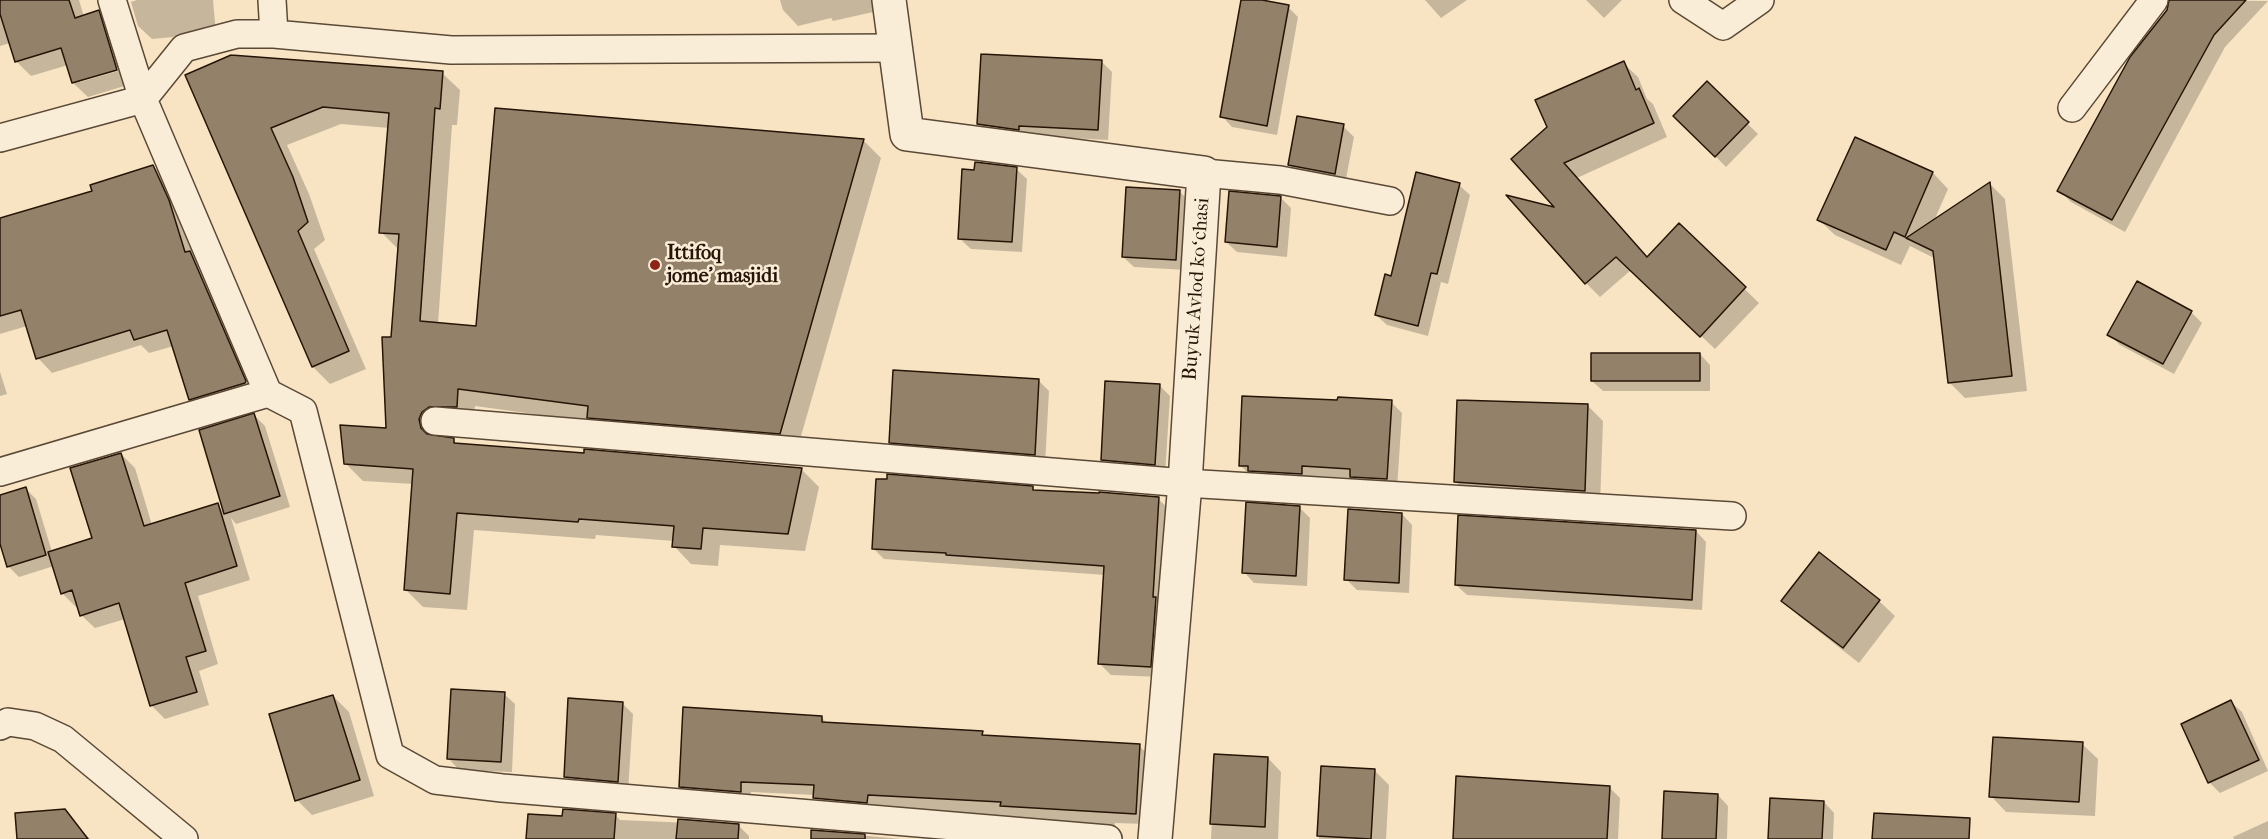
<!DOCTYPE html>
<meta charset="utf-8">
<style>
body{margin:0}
canvas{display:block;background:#f8e4c3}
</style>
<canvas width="2268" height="839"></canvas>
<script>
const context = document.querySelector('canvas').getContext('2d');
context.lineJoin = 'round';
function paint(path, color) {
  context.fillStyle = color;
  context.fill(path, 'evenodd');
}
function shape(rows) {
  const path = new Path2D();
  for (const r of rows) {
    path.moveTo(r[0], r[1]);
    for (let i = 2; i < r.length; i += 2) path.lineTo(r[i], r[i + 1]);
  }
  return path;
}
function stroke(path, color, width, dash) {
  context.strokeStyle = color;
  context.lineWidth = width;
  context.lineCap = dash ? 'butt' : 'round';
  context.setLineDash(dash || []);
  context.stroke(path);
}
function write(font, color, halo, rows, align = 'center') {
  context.font = font + ' "IM FELL French Canon",serif';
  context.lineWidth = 5;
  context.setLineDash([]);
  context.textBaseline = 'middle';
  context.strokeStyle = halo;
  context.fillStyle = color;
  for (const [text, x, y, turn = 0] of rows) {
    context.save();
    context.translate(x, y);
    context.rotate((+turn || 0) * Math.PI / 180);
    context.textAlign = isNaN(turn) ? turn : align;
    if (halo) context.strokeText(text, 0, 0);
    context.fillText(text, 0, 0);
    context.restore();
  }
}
const shadow = shape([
 [0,0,79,0,84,17,98,12,113,27,131,84,88,97,73,83,68,65,31,76,16,61,10,43,0,46],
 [124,66,125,69,80,82,80,79],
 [137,0,213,0,216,33,152,39,138,26,131,2],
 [780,0,880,0,882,10,833,21,831,18,798,26,783,10],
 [1242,0,1254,0,1288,7,1298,17,1277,135,1232,127,1222,116],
 [1425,0,1467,0,1441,18],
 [1586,0,1622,0,1604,18],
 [2171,0,2268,1,2225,47,2125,232,2071,202,2059,190,2168,10],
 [1101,61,1112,72,1108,140,989,134,978,124],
 [1623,63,1638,77,1647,99,1653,104,1667,137,1577,178,1648,258,1679,225,1759,303,1715,349,1631,270,1600,297,1586,283,1558,209,1514,159],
 [442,73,460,90,457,125,452,125,438,324,478,328,863,140,881,158,797,450,475,406,473,424,440,429,436,437,453,440,459,445,585,455,586,451,802,470,819,487,805,551,720,545,718,566,691,564,674,546,674,541,596,535,595,539,474,530,467,610,423,607,406,590,414,484,363,481,345,463,387,430,399,250,381,232,389,128,341,124,287,145,309,194,325,240,314,249,366,369,330,384,313,367,187,76],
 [1707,84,1758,134,1726,167,1676,116],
 [1343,126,1354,137,1345,184,1300,175,1289,165],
 [154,167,168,181,182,216,195,258,204,266,259,396,205,413,191,399,174,346,149,353,141,345,52,373,38,358,27,326,0,334,0,220,94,192],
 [1016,169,1027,179,1022,252,971,249,960,239],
 [1933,173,1948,189,1934,221,1990,184,2005,199,2027,391,1965,398,1949,382,1936,259,1910,246,1901,265,1835,235,1819,220],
 [1459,185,1470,195,1448,284,1441,282,1428,336,1387,325,1376,315,1392,277],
 [1179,191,1190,202,1186,270,1134,267,1123,257],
 [1281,198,1291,208,1287,257,1237,252,1226,242],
 [2191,312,2202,323,2174,374,2120,345,2109,334],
 [1700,354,1710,365,1710,391,1603,391,1592,381],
 [0,372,7,394,0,396],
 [1038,380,1049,391,1045,465,901,453,890,442],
 [1159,385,1170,396,1165,475,1113,470,1103,460],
 [1391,402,1402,413,1397,489,1362,487,1353,478,1312,476,1312,484,1251,476,1240,465],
 [1588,406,1603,421,1600,506,1472,498,1456,482],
 [254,415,265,426,290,507,236,524,231,518,250,580,198,596,218,664,199,671,209,705,165,719,151,705,125,619,95,628,81,615,78,606,76,607,62,593,54,566,19,577,8,566,0,539,0,496,25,488,36,499,52,552,94,539,121,454,135,468,152,525,217,505,226,514,200,431],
 [1032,488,1036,492,1158,499,1169,509,1161,677,1111,675,1100,664,1105,575,884,559,873,548],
 [1299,507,1310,518,1307,586,1254,583,1244,572],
 [1402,514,1412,525,1409,593,1357,590,1346,579],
 [1696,531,1706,542,1702,610,1467,595,1456,585],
 [1783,600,1879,601,1895,616,1859,663,1799,616],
 [504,694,515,704,512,772,459,770,449,759],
 [333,696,349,712,374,796,312,815,297,800],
 [2231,702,2242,712,2268,771,2220,793,2210,783,2183,725],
 [622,703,633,714,628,792,576,788,566,777],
 [821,717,828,724,982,733,986,737,1139,746,1150,756,1146,824,1115,823,1114,833,825,808,814,798,815,795,751,792,751,802,691,797,681,787],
 [2082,744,2098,759,2095,816,2006,812,1991,796],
 [1215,755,1268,758,1281,772,1278,839,1211,839],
 [1322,768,1375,771,1389,785,1386,839,1319,839],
 [1610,788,1620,798,1618,839,1454,839],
 [1718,795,1728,806,1727,839,1663,839],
 [1824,802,1834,813,1833,839,1769,839],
 [64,811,90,839,19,839],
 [615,815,620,820,738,825,749,836,749,839,528,839,564,817],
 [2268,821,2268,839,2234,839,2233,837],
 [813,831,902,839,812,839]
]);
const building = shape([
 [0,0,69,0,75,18,99,10,117,70,72,83,61,48,15,62,0,14,0,0],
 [1241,0,1262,0,1289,5,1267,126,1220,117,1241,0],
 [2169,0,2246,0,2214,35,2112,220,2057,191,2130,57,2167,10,2169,0],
 [981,54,1102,60,1098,130,1019,126,1019,130,977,124,981,54],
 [231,55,443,71,440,109,435,108,420,321,476,326,495,108,864,139,780,434,587,418,588,406,458,389,457,407,429,407,422,412,419,419,421,428,427,434,454,438,454,443,584,453,584,449,802,468,788,534,703,528,701,549,672,547,674,526,579,519,578,522,457,513,450,594,404,590,413,469,344,464,340,425,386,428,382,337,391,337,399,234,379,233,389,113,323,107,271,128,293,177,308,222,298,231,349,351,312,367,185,75,231,55],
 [1624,61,1636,90,1639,88,1654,123,1564,163,1647,257,1679,223,1746,287,1700,337,1616,257,1585,284,1506,195,1554,207,1511,159,1547,127,1535,100,1624,61],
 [1707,81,1749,122,1715,157,1673,116,1707,81],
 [1297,116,1344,124,1335,174,1288,165,1297,116],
 [1855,137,1933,172,1905,237,1894,232,1886,250,1817,220,1855,137],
 [975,162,1017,167,1012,242,958,239,962,169,974,170,975,162],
 [153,165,169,200,185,252,190,251,246,381,245,383,189,400,167,330,134,340,130,330,36,359,21,310,0,316,0,218,92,191,90,185,153,165],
 [1416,172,1460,183,1437,274,1431,273,1418,326,1375,315,1385,274,1391,276,1416,172],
 [1990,182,2012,376,1948,383,1933,251,1906,238,1990,182],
 [1126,187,1180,190,1176,260,1122,257,1126,187],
 [1229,191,1281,196,1277,247,1225,242,1229,191],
 [2137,281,2192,311,2163,364,2107,335,2137,281],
 [1591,353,1700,353,1700,381,1591,381,1591,353],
 [893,370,1039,379,1035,455,889,443,893,370],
 [1105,381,1160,384,1155,465,1101,460,1105,381],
 [1242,396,1337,400,1338,397,1392,400,1387,479,1350,477,1350,469,1302,466,1302,474,1248,471,1248,466,1239,466,1242,396],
 [1457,400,1588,404,1585,491,1454,482,1457,400],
 [254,413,280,496,224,514,199,430,254,413],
 [121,453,144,526,218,503,237,566,185,583,206,651,186,657,197,692,150,706,119,603,80,616,72,590,61,594,48,552,92,538,70,468,121,453],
 [887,474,1033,486,1033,490,1099,493,1099,492,1159,497,1153,597,1156,597,1151,667,1098,664,1104,566,946,555,946,553,872,549,876,479,887,479,887,474],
 [26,487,46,555,7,567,0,544,0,495,26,487],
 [1246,502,1300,506,1296,576,1242,573,1246,502],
 [1348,509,1402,513,1399,583,1344,580,1348,509],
 [1458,515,1696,530,1692,600,1455,585,1458,515],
 [1819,552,1880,600,1843,648,1781,601,1819,552],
 [451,689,505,692,501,762,447,759,451,689],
 [333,695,360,780,295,801,269,714,333,695],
 [568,698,623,702,618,782,564,777,568,698],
 [2231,700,2259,760,2208,783,2181,724,2231,700],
 [683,707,822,716,822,722,983,731,982,735,1140,744,1136,814,1000,806,1001,802,868,795,867,803,813,798,814,785,741,782,741,792,679,787,683,707],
 [1993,737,2083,742,2079,802,1989,797,1993,737],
 [1214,754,1268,757,1265,827,1210,824,1214,754],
 [1321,766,1375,769,1371,839,1317,836,1321,766],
 [1456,776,1610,786,1607,839,1453,839,1456,776],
 [1664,791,1718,794,1716,839,1662,839,1664,791],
 [1770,798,1824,801,1822,839,1768,839,1770,798],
 [65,809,88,839,17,839,15,813,65,809],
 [563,809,616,813,614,839,526,839,528,814,562,816,563,809],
 [1874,813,1970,818,1969,839,1872,839,1874,813],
 [678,819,739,824,738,839,676,839,678,819],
 [811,830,865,834,865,839,811,839,811,830]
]);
const minor = shape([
 [112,0,143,99,268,393,303,411,390,755,435,780,502,788,1108,839],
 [272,0,274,34],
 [1683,0,1723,26,1760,0],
 [2072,108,2154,0],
 [0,138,143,99,184,48,237,34,274,34,451,50,896,48],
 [1204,173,1280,180,1390,201],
 [435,421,1185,483,1732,516],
 [0,472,268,393],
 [0,726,8,722,35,726,63,739,184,839]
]);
const tertiary = shape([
 [889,0,907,134,1204,173,1185,483,1155,839]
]);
const markers = [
 [655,265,6,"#8f2418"]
];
const poiNames = [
 ["Ittifoq",667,254],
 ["jome’ masjidi",667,277]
];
const streetNames = [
 ["Buyuk Avlod koʻchasi",1197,289,-86]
];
paint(shadow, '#0003');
paint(building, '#938169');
stroke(building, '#261507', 1.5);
stroke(minor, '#5a4936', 30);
stroke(tertiary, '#5a4936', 36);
stroke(minor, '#faedd8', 27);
stroke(tertiary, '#faedd8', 33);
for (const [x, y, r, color] of markers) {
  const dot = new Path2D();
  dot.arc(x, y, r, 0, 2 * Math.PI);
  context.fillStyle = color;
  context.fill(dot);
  stroke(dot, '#faedd8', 2);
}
write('bold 20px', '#261507', '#faedd8', poiNames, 'left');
write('20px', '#261507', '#faedd8', streetNames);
</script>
